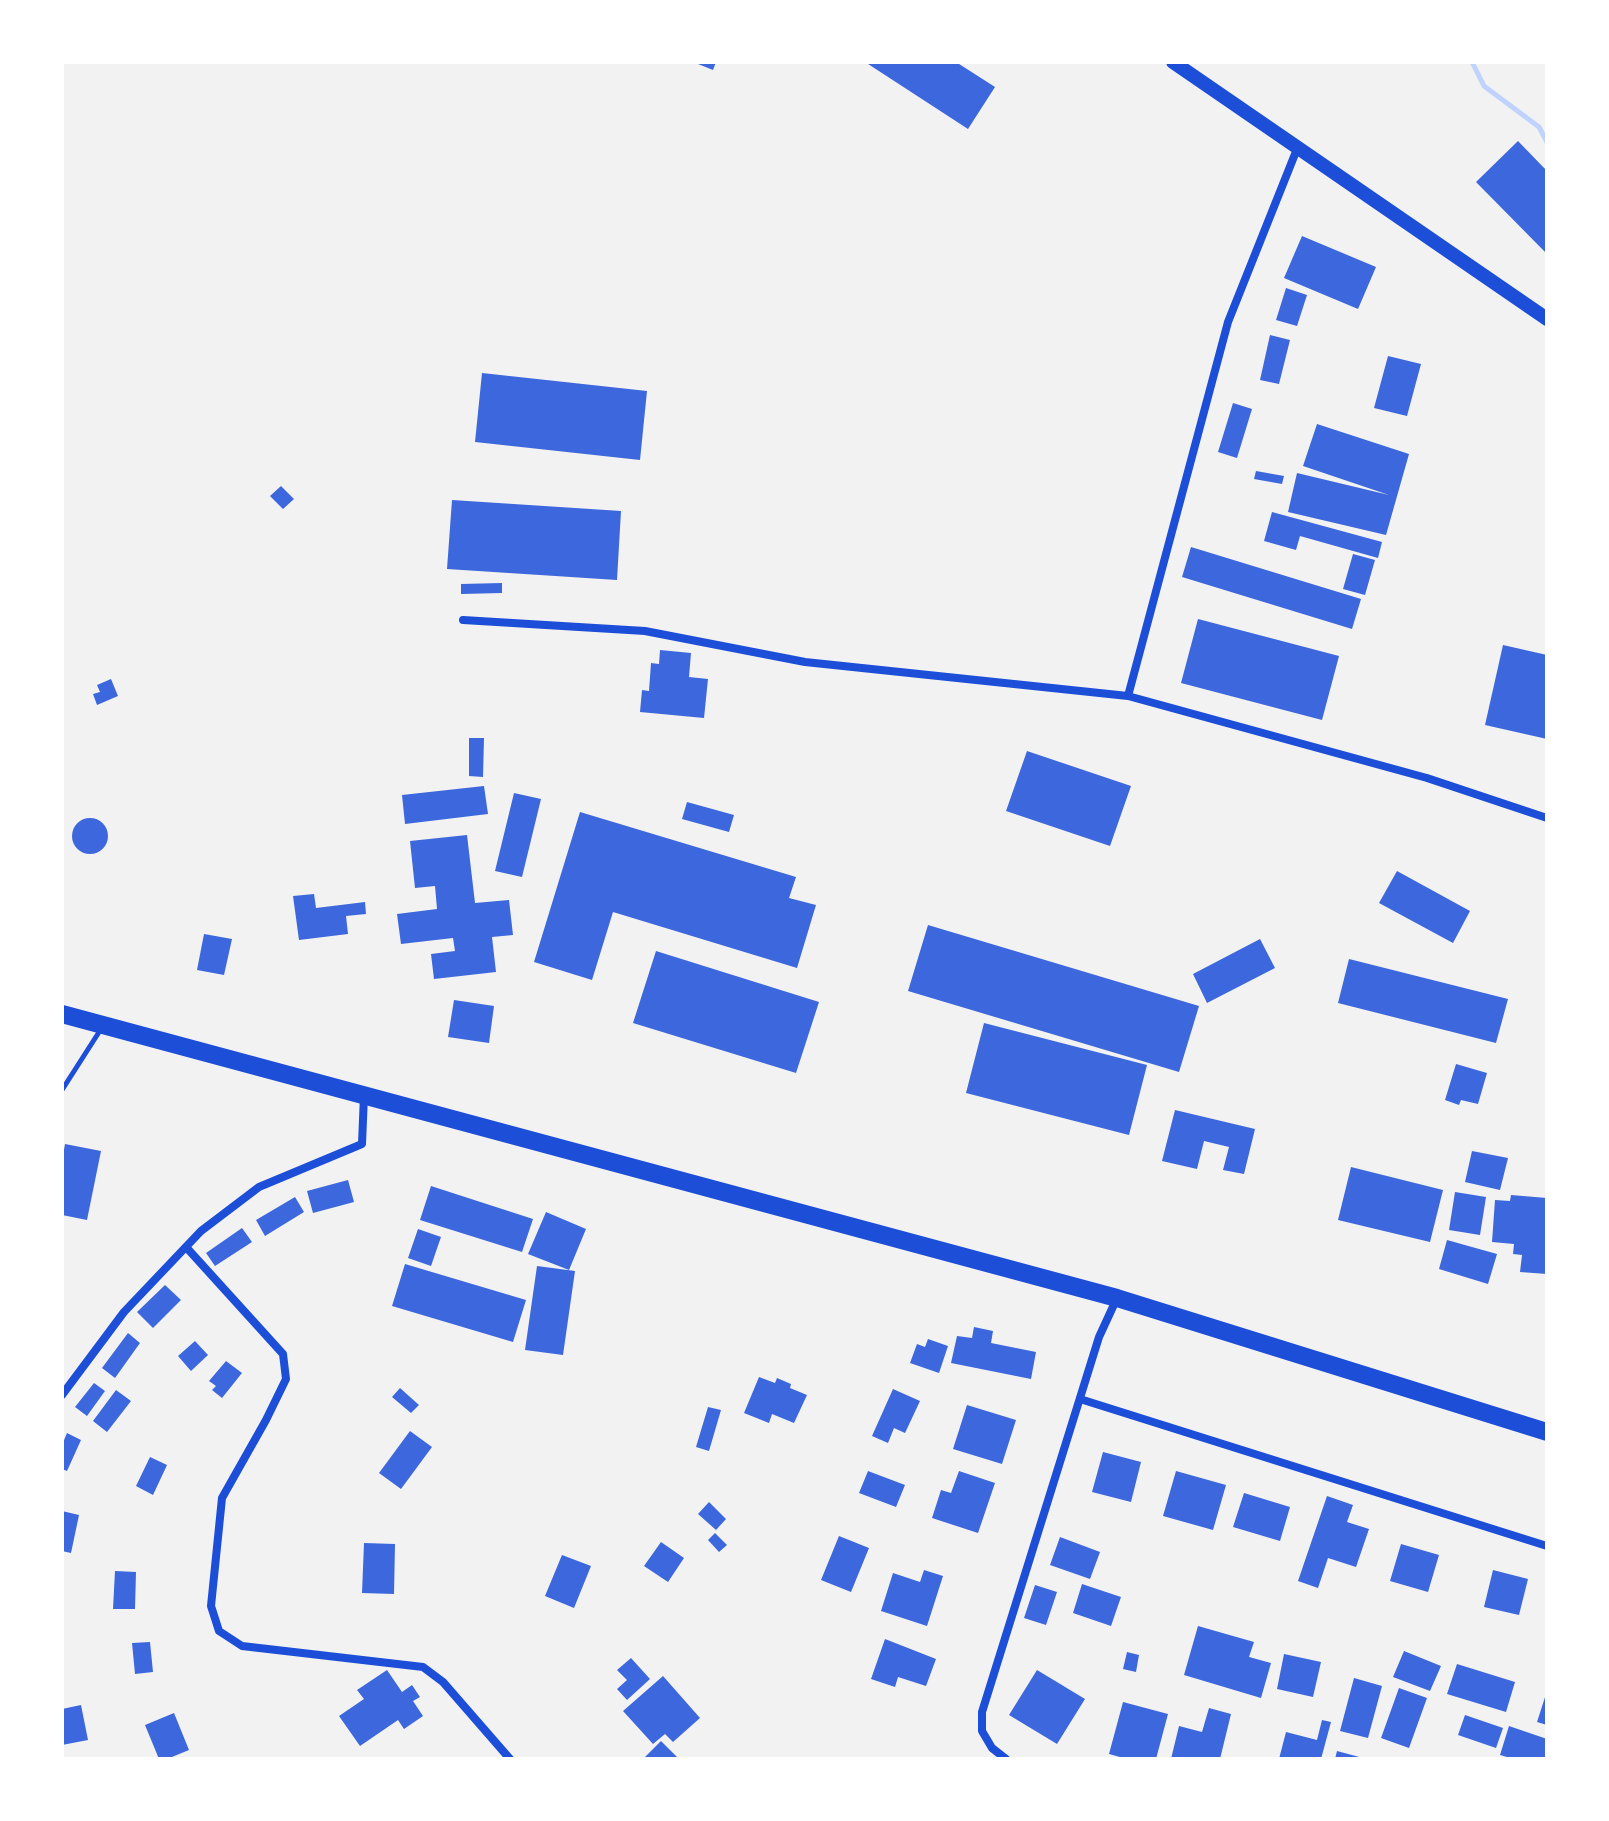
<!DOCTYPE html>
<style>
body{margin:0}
#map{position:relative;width:1609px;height:1821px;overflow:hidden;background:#f2f2f2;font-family:"Exo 2",sans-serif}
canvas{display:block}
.frame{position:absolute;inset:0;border:64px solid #fff;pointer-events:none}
</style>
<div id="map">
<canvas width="1609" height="1821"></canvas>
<div class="frame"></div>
</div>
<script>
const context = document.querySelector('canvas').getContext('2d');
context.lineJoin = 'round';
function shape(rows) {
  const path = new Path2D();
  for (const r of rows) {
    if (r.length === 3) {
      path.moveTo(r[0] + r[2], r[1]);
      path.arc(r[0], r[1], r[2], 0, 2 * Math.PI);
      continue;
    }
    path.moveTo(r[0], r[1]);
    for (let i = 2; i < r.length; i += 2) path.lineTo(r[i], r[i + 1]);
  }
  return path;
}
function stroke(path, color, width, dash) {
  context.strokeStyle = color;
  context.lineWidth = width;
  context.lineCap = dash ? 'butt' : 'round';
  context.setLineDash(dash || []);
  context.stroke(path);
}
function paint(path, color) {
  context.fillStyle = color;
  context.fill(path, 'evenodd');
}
const stream = shape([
 [1472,62,1484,86,1539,127,1547,142]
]);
const building = shape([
 [693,62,716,62,713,70],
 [865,62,956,62,995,87,968,129],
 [1518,141,1547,171,1547,254,1476,182],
 [1302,236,1376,267,1358,309,1284,278],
 [1286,288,1307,295,1297,326,1276,320],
 [1270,335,1290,340,1279,384,1260,380],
 [1388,356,1421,364,1407,416,1374,408],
 [482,373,647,391,640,460,475,442],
 [1233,403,1252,409,1237,458,1218,452],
 [1317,424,1409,454,1386,535,1288,512,1297,473,1389,495,1303,466],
 [1256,471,1284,476,1282,484,1254,479],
 [281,486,294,499,283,509,270,496],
 [452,500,621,511,617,580,447,569],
 [1272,512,1382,542,1378,558,1300,536,1296,550,1264,541],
 [1191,547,1361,599,1352,629,1182,577],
 [1353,554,1375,560,1365,595,1343,589],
 [502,583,502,593,461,594,461,584],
 [1198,619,1339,656,1322,720,1181,683],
 [1503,645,1547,655,1547,739,1485,725],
 [660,650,691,653,689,677,708,679,704,718,640,712,642,690,649,691,651,663,659,664],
 [111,679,118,696,97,705,93,694,100,692,97,685],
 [469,738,484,738,483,777,469,776],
 [1027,751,1131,786,1110,846,1006,811],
 [484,786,488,814,405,824,402,795],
 [514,793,541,799,522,877,495,871],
 [687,802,734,815,729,832,682,819],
 [580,812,796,877,789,898,816,905,797,968,613,912,592,980,534,962],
 [90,836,18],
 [467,835,475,903,509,900,513,935,492,937,496,972,434,979,431,954,455,951,453,938,401,944,397,914,437,909,435,886,415,888,410,841],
 [1397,871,1470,911,1453,943,1379,903],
 [314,894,316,908,365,902,366,914,346,916,348,934,299,940,293,896],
 [928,925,1199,1006,1179,1072,908,991],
 [204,934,232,939,224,975,197,970],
 [1260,939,1275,968,1207,1003,1193,974],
 [656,951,819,1002,796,1073,633,1023],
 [1349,959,1508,999,1496,1043,1338,1003],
 [454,1000,494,1006,489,1043,448,1037],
 [984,1023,1147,1065,1129,1135,966,1093],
 [1456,1064,1487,1073,1478,1104,1461,1100,1459,1105,1445,1100],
 [1175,1110,1255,1129,1244,1174,1223,1170,1229,1147,1204,1141,1197,1169,1162,1161],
 [65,1144,101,1151,87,1220,62,1215,62,1161],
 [1472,1151,1508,1158,1500,1190,1465,1182],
 [1351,1167,1443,1190,1430,1242,1338,1220],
 [348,1180,354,1202,313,1213,307,1191],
 [431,1186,533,1219,522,1252,420,1220],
 [1455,1192,1486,1197,1480,1235,1449,1230],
 [1511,1195,1547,1198,1547,1274,1520,1272,1522,1255,1513,1254,1514,1244,1492,1242,1495,1200,1510,1201],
 [295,1197,304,1212,265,1236,256,1220],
 [546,1212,586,1229,569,1270,528,1254],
 [242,1228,252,1242,215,1266,206,1253],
 [418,1229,441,1237,431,1266,408,1258],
 [1447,1240,1497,1254,1488,1284,1439,1269],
 [405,1264,526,1300,513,1342,392,1306],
 [537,1266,575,1271,563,1355,525,1350],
 [165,1285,181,1300,153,1328,137,1312],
 [974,1327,993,1331,991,1343,1036,1352,1031,1379,951,1363,957,1336,972,1338],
 [128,1333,140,1343,115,1378,102,1368],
 [928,1339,948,1346,939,1373,910,1363,917,1344,925,1347],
 [195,1341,208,1355,191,1371,178,1356],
 [226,1361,242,1373,222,1398,212,1390,216,1386,209,1381],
 [759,1377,775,1383,777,1378,791,1384,790,1388,807,1395,794,1423,772,1414,769,1423,744,1413],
 [94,1383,105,1391,87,1416,75,1407],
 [400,1388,419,1405,411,1413,392,1397],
 [893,1389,920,1401,905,1433,894,1428,888,1443,872,1436],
 [116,1390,131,1401,107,1432,93,1421],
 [967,1405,1016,1420,1002,1464,953,1449],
 [708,1407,721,1410,709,1451,696,1447],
 [410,1431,432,1447,401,1489,379,1473],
 [67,1433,81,1440,67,1471,62,1469,62,1445],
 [1103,1452,1141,1462,1131,1502,1092,1492],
 [150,1457,167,1465,153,1495,136,1486],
 [868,1471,905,1485,896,1507,859,1493],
 [959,1471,995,1483,978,1533,932,1518,941,1490,951,1493],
 [1176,1471,1226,1485,1213,1530,1163,1516],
 [1244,1493,1290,1507,1280,1541,1233,1527],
 [1327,1496,1353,1505,1347,1522,1369,1529,1356,1567,1328,1558,1318,1588,1298,1581],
 [709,1502,726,1519,716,1530,698,1514],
 [62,1511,79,1515,71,1553,62,1551],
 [715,1533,727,1545,719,1552,708,1540],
 [839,1536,869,1548,851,1592,821,1580],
 [1060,1537,1100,1552,1090,1579,1050,1565],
 [661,1542,684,1558,668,1582,644,1566],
 [364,1543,395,1544,394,1594,362,1593],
 [1401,1544,1439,1555,1428,1592,1390,1581],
 [562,1555,591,1566,574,1608,545,1596],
 [924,1570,943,1576,927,1626,881,1611,893,1573,920,1582],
 [1493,1570,1528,1579,1519,1615,1484,1607],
 [115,1571,136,1572,135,1609,113,1609],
 [1082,1584,1121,1597,1111,1626,1073,1613],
 [1035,1585,1057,1592,1046,1625,1024,1618],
 [1198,1626,1254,1642,1249,1657,1271,1663,1261,1698,1184,1675],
 [885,1639,936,1659,926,1686,898,1677,895,1687,871,1679],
 [150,1642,153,1672,135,1674,132,1643],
 [1404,1651,1441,1666,1430,1691,1393,1677],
 [1127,1652,1139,1655,1136,1672,1123,1669],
 [1284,1654,1321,1662,1313,1697,1277,1689],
 [631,1658,650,1679,627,1700,617,1689,627,1680,617,1670],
 [1457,1664,1515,1682,1506,1712,1447,1694],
 [387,1670,402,1692,412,1685,420,1697,413,1701,423,1716,404,1729,398,1720,360,1746,339,1716,364,1699,357,1690],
 [1037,1670,1085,1699,1057,1744,1009,1715],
 [663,1676,700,1718,673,1742,665,1734,653,1744,623,1711],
 [1354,1678,1382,1686,1368,1738,1340,1731],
 [1399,1688,1427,1698,1409,1748,1381,1738],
 [1547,1691,1547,1725,1537,1722],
 [1123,1702,1168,1714,1156,1759,1127,1759,1109,1754],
 [81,1705,88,1740,62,1745,62,1709],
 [1209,1708,1231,1714,1220,1759,1171,1759,1179,1726,1202,1732],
 [174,1713,189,1750,167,1759,159,1759,145,1725],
 [1465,1715,1503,1728,1496,1748,1458,1735],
 [1322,1720,1331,1722,1321,1759,1279,1759,1286,1732,1317,1740],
 [1509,1726,1547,1739,1547,1759,1514,1759,1500,1755],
 [661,1741,679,1759,643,1759],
 [1337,1751,1363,1758,1363,1759,1335,1759]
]);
const service = shape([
 [62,1090,101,1029]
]);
const minor = shape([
 [463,620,645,631,805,662,1128,696,1427,778,1547,818],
 [1128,696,1228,322,1297,149],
 [186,1247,283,1354,286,1379,266,1420,222,1498,211,1606,219,1631,242,1646,423,1667,443,1682,510,1759],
 [62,1395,124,1312,201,1231,259,1187,362,1144,364,1095],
 [1080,1399,1547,1546],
 [1006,1759,992,1748,982,1731,982,1712,1099,1337,1117,1298]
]);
const tertiary = shape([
 [1173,62,1547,319]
]);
const trunk = shape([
 [62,1014,1117,1298,1547,1432]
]);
stroke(stream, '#bfd3fe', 5);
paint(building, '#3d67dc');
stroke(service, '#1d4ed8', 5);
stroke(minor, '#1d4ed8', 8);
stroke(tertiary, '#1d4ed8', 14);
stroke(trunk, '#1d4ed8', 18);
</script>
